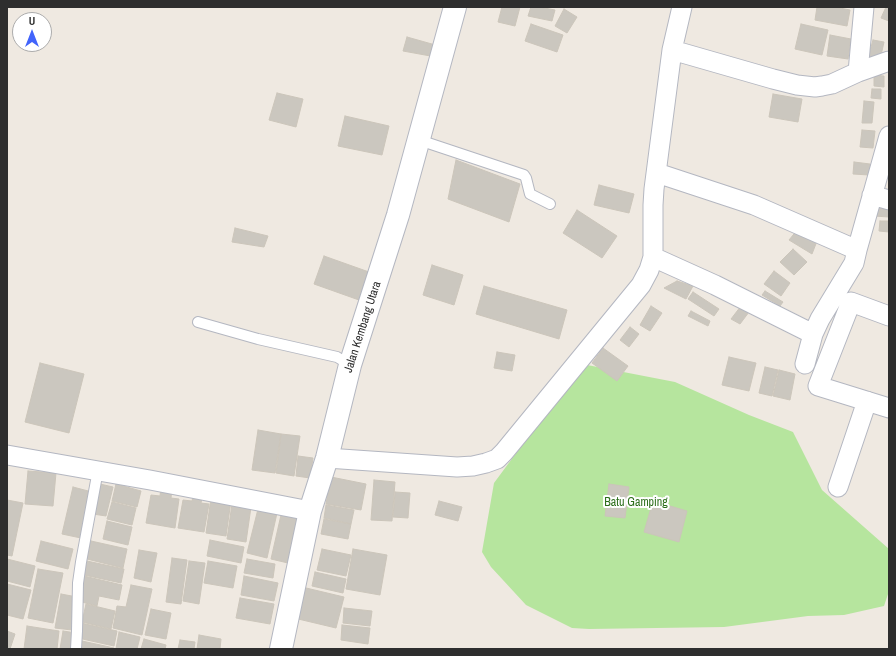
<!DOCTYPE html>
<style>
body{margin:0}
#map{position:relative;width:896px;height:656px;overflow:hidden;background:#efe9e1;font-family:"Archivo Narrow",sans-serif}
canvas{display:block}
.frame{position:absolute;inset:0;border:8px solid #2e2e2e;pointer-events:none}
.north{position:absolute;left:12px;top:12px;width:40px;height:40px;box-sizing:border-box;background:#fff;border:1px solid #ababab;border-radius:50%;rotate:0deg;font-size:11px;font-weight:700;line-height:16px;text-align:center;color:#2e2e2e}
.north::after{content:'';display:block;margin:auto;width:14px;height:18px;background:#4264fb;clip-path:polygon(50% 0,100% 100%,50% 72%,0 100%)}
</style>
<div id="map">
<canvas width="896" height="656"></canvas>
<div class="frame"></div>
<div class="north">U</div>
</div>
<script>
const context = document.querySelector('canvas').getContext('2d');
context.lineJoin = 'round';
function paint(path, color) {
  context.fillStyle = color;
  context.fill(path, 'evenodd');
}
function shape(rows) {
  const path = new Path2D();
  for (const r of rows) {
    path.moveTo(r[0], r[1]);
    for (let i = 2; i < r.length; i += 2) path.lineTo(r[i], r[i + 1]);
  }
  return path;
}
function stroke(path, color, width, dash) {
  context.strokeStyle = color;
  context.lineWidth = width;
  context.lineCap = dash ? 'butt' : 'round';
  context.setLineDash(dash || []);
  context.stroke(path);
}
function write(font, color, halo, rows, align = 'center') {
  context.font = font + ' "Archivo Narrow",sans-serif';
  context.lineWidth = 4;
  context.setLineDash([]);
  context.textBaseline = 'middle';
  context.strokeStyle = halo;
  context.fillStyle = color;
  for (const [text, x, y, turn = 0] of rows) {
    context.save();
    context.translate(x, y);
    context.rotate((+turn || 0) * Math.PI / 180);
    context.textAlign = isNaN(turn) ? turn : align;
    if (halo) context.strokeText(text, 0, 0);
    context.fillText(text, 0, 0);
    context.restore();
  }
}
const green = shape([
 [582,364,675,382,749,415,793,432,822,490,889,549,889,591,884,606,844,615,808,616,724,627,589,629,572,628,526,605,491,567,482,552,494,483]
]);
const building = shape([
 [502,7,520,7,515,26,498,22,502,7],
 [531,7,539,7,555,10,552,21,528,16,531,7],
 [817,7,835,7,850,10,847,26,815,20,817,7],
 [886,7,889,8,889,21,881,18,886,7],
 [564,9,577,17,567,33,555,26,564,9],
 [531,24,563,35,557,52,525,41,531,24],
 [801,24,828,30,822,55,795,49,801,24],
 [830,35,851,39,848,59,827,56,830,35],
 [407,37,439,46,436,57,403,51,407,37],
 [873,40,884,42,880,60,868,58,873,40],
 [874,75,884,76,884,87,874,86,874,75],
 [872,89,881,89,881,99,871,98,872,89],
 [277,93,303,99,296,127,269,120,277,93],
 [773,94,802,99,798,122,769,117,773,94],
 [864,101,874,102,872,123,862,123,864,101],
 [345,116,389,126,382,155,338,146,345,116],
 [862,130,875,131,873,148,860,147,862,130],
 [456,160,520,184,509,222,448,199,456,160],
 [854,162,870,164,869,175,853,174,854,162],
 [599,185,634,194,629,213,594,205,599,185],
 [876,203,889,204,889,217,874,216,876,203],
 [577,210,617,236,602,258,563,233,577,210],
 [880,221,889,221,889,232,879,231,880,221],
 [235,228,268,236,264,247,232,242,235,228],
 [798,229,817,241,812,254,789,240,798,229],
 [793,249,807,262,794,275,780,262,793,249],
 [324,256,369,272,359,300,314,284,324,256],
 [432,265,463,275,454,305,423,295,432,265],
 [774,271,790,283,781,296,764,284,774,271],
 [677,281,693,286,686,299,664,288,677,281],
 [484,286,567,310,559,339,476,314,484,286],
 [765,291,783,302,780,306,762,295,765,291],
 [693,292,719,309,714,316,688,299,693,292],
 [651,306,662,313,650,331,640,325,651,306],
 [741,306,749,312,740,324,731,319,741,306],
 [691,311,710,321,708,326,688,316,691,311],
 [630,327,639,334,629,347,620,340,630,327],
 [603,348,628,366,617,381,592,363,603,348],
 [497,352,515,355,512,371,494,368,497,352],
 [729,357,756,363,749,391,722,385,729,357],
 [40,363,84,374,69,433,25,422,40,363],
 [765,367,778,370,772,396,759,393,765,367],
 [779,370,795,374,790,400,773,396,779,370],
 [258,430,281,434,275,473,252,470,258,430],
 [281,434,300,436,294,476,276,473,281,434],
 [298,456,313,458,310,478,296,476,298,456],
 [28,471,56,473,53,506,25,504,28,471],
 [331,477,366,484,361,510,326,504,331,477],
 [374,480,395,482,392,521,371,520,374,480],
 [100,484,113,487,106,516,93,514,100,484],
 [116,484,141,491,137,507,112,501,116,484],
 [609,484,629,487,625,518,605,516,609,484],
 [73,487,92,492,81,538,62,534,73,487],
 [161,487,172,488,171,498,179,499,175,528,146,523,151,495,160,496,161,487],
 [194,491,203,493,201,503,209,504,204,532,178,528,183,500,192,501,194,491],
 [395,492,410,493,408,518,393,517,395,492],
 [211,498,231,501,226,536,206,533,211,498],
 [7,500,23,503,12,556,7,555,7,500],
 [439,501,462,507,458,521,435,515,439,501],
 [653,501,687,511,679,542,644,532,653,501],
 [112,502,136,508,132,525,107,519,112,502],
 [232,504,251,507,246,542,227,539,232,504],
 [326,505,354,510,351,524,324,518,326,505],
 [258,509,277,513,267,558,247,553,258,509],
 [281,515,298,518,288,563,271,559,281,515],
 [324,519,351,524,348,539,321,534,324,519],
 [107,521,132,527,128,545,103,539,107,521],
 [210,540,244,547,241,563,207,556,210,540],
 [41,541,73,549,68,569,36,561,41,541],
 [91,541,127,549,123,568,87,559,91,541],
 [322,549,351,555,346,576,317,570,322,549],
 [353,549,387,555,380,595,346,589,353,549],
 [139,550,157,553,151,582,134,578,139,550],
 [172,558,187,560,181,604,166,602,172,558],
 [7,559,35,566,30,587,7,581,7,559],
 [247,559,275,564,273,578,244,573,247,559],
 [87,561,124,569,121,583,84,575,87,561],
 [189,561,205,563,199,604,183,601,189,561],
 [208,561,237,566,233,588,204,583,208,561],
 [38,569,63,573,53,623,28,618,38,569],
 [315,572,346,579,343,593,312,586,315,572],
 [84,576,122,585,119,600,99,596,97,606,78,601,84,576],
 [244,576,278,583,274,601,241,595,244,576],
 [7,584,31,590,23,619,7,615,7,584],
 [131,585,152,589,142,635,113,628,117,606,126,607,131,585],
 [302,587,344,597,336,628,294,618,302,587],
 [61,594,77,597,72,630,55,628,61,594],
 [240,598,274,604,270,624,236,618,240,598],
 [86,604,115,611,111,629,82,622,86,604],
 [344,608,372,611,370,626,343,623,344,608],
 [151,609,171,613,166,639,145,635,151,609],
 [81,623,117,631,114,646,78,638,81,623],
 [342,625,370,628,368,644,341,640,342,625],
 [27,626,59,631,57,649,24,649,27,626],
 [7,631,15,634,10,649,7,649,7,631],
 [63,631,76,633,73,649,60,649,63,631],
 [119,632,140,637,137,649,116,649,119,632],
 [199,635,221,639,220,649,197,649,199,635],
 [144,639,166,645,165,649,141,649,144,639],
 [180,640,195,642,194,649,178,649,180,640],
 [82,641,114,648,113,649,80,649,82,641]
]);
const service = shape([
 [419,140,524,175,526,178,530,194,550,204],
 [198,322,258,339,337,357,350,365],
 [76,649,77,631,78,583,81,562,98,470]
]);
const minor = shape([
 [672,50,773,79,797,85,815,87,822,86,832,84,858,72,889,61],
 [858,72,864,7],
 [657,173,754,205,857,250,889,136],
 [872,195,889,200],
 [653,257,715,285,813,334],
 [889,316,851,302,818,386,889,408],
 [805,364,813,334,820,319,854,263,857,250],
 [7,455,150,480,310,511],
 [327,458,457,467,473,466,486,463,497,459,504,452,641,285,649,270,653,257,653,205,654,189,672,50,682,7],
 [838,487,867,401]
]);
const tertiary = shape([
 [281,649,310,511,327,458,350,365,398,215,455,7]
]);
const streetNames = [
 ["Jalan Kembang Utara",363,327,-72]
];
const parkNames = [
 ["Batu Gamping",636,503]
];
paint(green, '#b6e59e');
paint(building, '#cbc7bf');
stroke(building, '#cbc5ba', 1);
stroke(service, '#b4b7c1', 12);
stroke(minor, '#b4b7c1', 21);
stroke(tertiary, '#b4b7c1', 24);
stroke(service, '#fff', 10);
stroke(minor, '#fff', 19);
stroke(tertiary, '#fff', 22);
write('12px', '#2e2e2e', '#fff', streetNames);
write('12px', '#2c6e1b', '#fff', parkNames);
</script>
